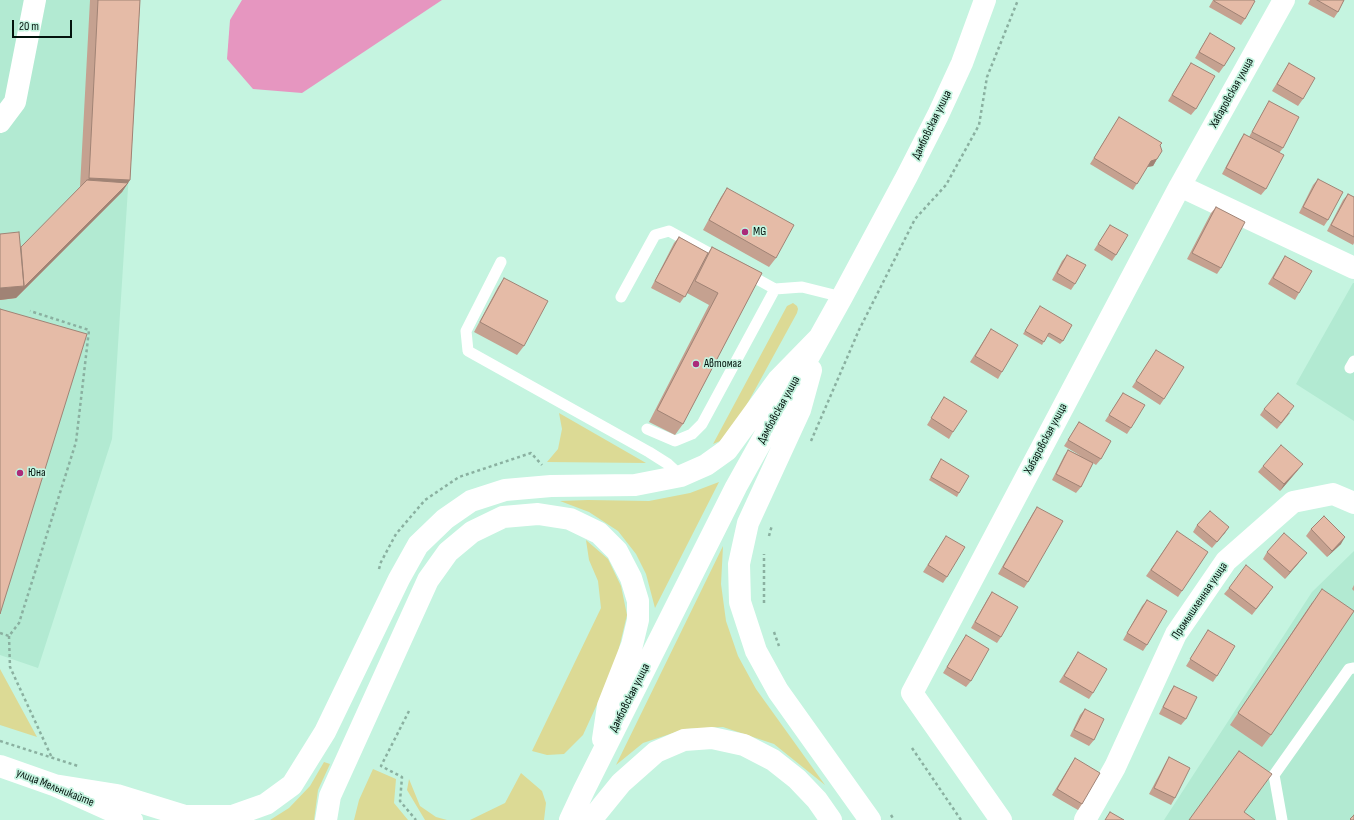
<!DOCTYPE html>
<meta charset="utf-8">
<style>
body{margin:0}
#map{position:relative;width:1354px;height:820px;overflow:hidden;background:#c5f4e0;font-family:"Sofia Sans Condensed",sans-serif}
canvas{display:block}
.scale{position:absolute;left:12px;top:20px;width:60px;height:18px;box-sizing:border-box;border:2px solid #03130d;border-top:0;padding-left:5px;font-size:12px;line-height:14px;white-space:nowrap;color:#03130d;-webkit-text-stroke:3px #c5f4e0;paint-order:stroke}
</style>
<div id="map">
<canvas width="1354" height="820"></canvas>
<div class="scale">20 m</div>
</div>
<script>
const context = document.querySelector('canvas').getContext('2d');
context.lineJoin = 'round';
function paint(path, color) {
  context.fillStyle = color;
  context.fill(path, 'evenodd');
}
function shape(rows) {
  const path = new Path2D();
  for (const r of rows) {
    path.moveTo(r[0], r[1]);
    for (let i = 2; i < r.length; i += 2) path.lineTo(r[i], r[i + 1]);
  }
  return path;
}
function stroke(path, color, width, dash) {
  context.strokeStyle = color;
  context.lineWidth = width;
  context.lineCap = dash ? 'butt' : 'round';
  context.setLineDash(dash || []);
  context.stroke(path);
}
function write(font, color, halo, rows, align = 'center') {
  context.font = font + ' "Sofia Sans Condensed",sans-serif';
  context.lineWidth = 3.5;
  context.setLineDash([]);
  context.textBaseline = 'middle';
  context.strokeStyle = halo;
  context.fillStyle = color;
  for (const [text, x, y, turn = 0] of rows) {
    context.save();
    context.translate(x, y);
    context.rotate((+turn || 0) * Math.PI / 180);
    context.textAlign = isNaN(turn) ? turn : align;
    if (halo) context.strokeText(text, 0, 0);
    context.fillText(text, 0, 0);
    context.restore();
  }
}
const built = shape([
 [0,0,140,0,112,439,38,668,0,655],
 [1353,283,1354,283,1354,421,1296,384],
 [1354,551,1354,820,1164,820,1312,592]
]);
const green = shape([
 [793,303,797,306,798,309,797,313,734,428,720,441,713,444,787,306],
 [559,413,646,463,547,462,558,449,562,429],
 [719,482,655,608,646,574,636,554,618,531,589,512,560,501,588,500,649,501,690,493],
 [586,540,608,559,621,586,627,615,615,665,583,735,564,754,547,755,532,751,601,608,598,581,589,560],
 [723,546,721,584,726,621,738,656,756,689,825,785,774,744,723,727,685,729,643,743,616,765],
 [0,669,37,737,0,725],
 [324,762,330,764,318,790,314,820,270,820,289,808,310,786],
 [373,769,396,779,394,803,408,820,354,820,359,800],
 [521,773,542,791,546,803,544,820,470,820,505,803],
 [409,779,420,806,436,817,447,820,425,820,407,790]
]);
const water = shape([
 [242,0,442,0,302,93,253,89,227,59,230,20]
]);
const path = shape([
 [811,441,859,330,915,219,946,185,979,125,987,77,1018,0],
 [769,536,772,525],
 [379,569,381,562,396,534,425,500,459,477,531,453,542,465],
 [764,603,764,554],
 [774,632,779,646],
 [0,633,9,636,19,623,76,442,89,330,30,311],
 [9,636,10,667,52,758],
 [409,711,381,766,402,777,400,801,416,820],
 [0,741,78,766],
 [912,748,961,820],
 [891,815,894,820]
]);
const lane = shape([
 [501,262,466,331,468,351,649,452,668,464,681,476],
 [746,273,775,289,802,287,842,297],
 [621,297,655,235,669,231,722,260],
 [1350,368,1354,361],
 [647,429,675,441,692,434,702,424,775,289],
 [1282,820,1274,775,1349,669,1354,668]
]);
const street = shape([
 [0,122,15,102,35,0],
 [1180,186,1354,268],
 [1001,820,912,693,1180,186,1284,0],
 [1085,820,1115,767,1176,634,1226,561,1293,502,1333,494,1354,503]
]);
const secondary = shape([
 [811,370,800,410,748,523,739,564,740,602,756,651,778,691,870,820],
 [0,766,54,785,132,820],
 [54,785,117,795,185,816,232,816,266,804,292,785,325,732,399,579,418,545,445,519,471,501,505,490,551,486,635,485,681,476,706,465,727,450,778,380,819,338],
 [326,820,330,796,428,580,448,552,472,532,503,517,538,514,570,519,599,533,617,551,631,578,638,601,638,620,632,645,608,706,603,739],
 [570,820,584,790,736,487,842,297,907,176,938,115,962,63,985,0],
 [591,820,621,783,656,752,684,740,712,738,744,745,773,760,797,779,817,800,831,820]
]);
const wall = shape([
 [90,0,140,0,130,180,122,192,16,298,0,300,80,187],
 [1213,0,1253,0,1245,19,1241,25,1209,7],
 [1310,0,1344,0,1338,12,1334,18,1308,4],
 [1210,33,1224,66,1219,73,1195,58],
 [1191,63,1196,109,1191,115,1168,101,1187,69],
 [1289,63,1303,99,1298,106,1272,91],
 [1269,101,1283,148,1279,153,1266,189,1261,195,1222,174,1240,140,1244,134,1249,137,1265,108],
 [1119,117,1160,145,1157,159,1153,166,1147,167,1133,190,1090,164],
 [1318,179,1328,220,1324,226,1299,213,1313,185],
 [727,188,776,258,769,267,703,230,721,197],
 [1348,194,1354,197,1354,243,1353,245,1327,231,1343,200],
 [1216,207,1221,268,1217,274,1187,259,1211,213],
 [1110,225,1116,255,1112,261,1094,250],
 [679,237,708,253,712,247,762,273,683,424,675,435,649,422,709,305,687,293,680,303,651,288,674,243],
 [1067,255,1075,284,1071,290,1052,280,1062,261],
 [1285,256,1299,293,1295,300,1268,284,1281,262],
 [504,278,524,346,517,355,474,332,498,287],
 [1038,309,1063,341,1060,344,1047,336,1042,345,1023,334],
 [991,329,1002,372,998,379,970,362],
 [1156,350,1164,399,1160,405,1132,387],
 [1123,393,1131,428,1127,434,1105,421],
 [944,397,953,432,949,439,927,425],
 [1264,409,1290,413,1277,429,1260,415],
 [1079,422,1101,459,1096,465,1093,463,1081,487,1076,493,1052,480,1064,456,1068,450,1081,456,1064,446],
 [941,459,959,493,957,497,929,480],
 [1263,466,1298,470,1280,491,1258,472],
 [1037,507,1028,582,1024,588,998,574,1033,513],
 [1197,525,1229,527,1212,548,1193,532],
 [1311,529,1341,544,1327,557,1306,536],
 [1177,531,1182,591,1178,597,1146,576],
 [946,536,947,577,943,583,923,572],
 [1267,552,1307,553,1302,559,1285,579,1263,559],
 [1354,585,1354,591,1352,589],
 [1229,588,1269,593,1252,615,1224,594],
 [992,592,1001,637,997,643,971,628,988,598],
 [1147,600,1147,645,1143,651,1123,640,1142,606],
 [1313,601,1271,735,1262,747,1230,725],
 [1208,630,1217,676,1213,682,1186,666],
 [966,635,971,681,966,687,943,673],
 [1078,652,1093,693,1089,699,1059,682],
 [1174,686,1186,719,1181,725,1159,714,1170,692],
 [1085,709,1094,740,1089,746,1070,736,1080,715],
 [1169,757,1175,798,1171,805,1149,794,1165,764],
 [1075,758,1082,804,1078,810,1052,795,1071,764]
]);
const shadedWall = shape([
 [1157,159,1153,166,1147,167,1151,161],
 [89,178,130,180,122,192,16,298,22,289,80,190],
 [24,286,16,298,0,300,0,288],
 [1303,464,1298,470,1280,491,1284,484],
 [1229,527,1225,533,1212,548,1217,542],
 [1345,537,1341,544,1327,557,1332,551],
 [1307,553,1302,559,1285,579,1290,572]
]);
const building = shape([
 [98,0,140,0,130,180,89,178,98,0],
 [1214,0,1253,0,1255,1,1245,19,1214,1,1214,0],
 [1317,0,1344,0,1338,12,1317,0],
 [1210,33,1235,48,1224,66,1199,52,1210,33],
 [1191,63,1215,76,1196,109,1172,95,1191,63],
 [1289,63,1315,78,1303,99,1277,84,1289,63],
 [1269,101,1299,117,1283,148,1252,132,1269,101],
 [1119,117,1162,143,1160,145,1162,151,1157,159,1151,161,1137,184,1094,158,1119,117],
 [1244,134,1284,155,1266,189,1226,168,1244,134],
 [1318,179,1343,192,1328,220,1303,207,1318,179],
 [87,180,128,183,22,289,24,286,21,247,87,180],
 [727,188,794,225,776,258,709,220,727,188],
 [1348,194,1354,197,1354,237,1331,225,1348,194],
 [1216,207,1245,222,1221,268,1192,253,1216,207],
 [1110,225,1128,235,1116,255,1098,244,1110,225],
 [19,232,24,286,0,288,0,234,19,232],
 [679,237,708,253,685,297,655,281,679,237],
 [712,247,762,273,683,424,657,410,718,293,695,281,712,247],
 [1067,255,1086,265,1075,284,1057,273,1067,255],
 [1285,256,1312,271,1299,293,1273,278,1285,256],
 [504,278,548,301,524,346,480,322,504,278],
 [1040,306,1072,325,1063,341,1049,333,1044,342,1025,331,1040,306],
 [0,309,87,334,0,614,0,309],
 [991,329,1018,345,1002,372,975,356,991,329],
 [1156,350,1184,367,1164,399,1136,381,1156,350],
 [1123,393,1145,405,1131,428,1109,415,1123,393],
 [1278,393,1294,406,1281,423,1264,409,1278,393],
 [944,397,967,411,953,432,931,418,944,397],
 [1079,422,1111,441,1101,459,1068,440,1079,422],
 [1281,445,1303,464,1284,484,1263,466,1281,445],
 [1068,450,1093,463,1081,487,1056,474,1068,450],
 [941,459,969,476,959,493,931,477,941,459],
 [1037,507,1063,521,1028,582,1003,567,1037,507],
 [1210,511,1229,527,1217,542,1197,525,1210,511],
 [1324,516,1345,537,1332,551,1311,529,1324,516],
 [1177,531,1208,552,1182,591,1151,570,1177,531],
 [1284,533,1307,553,1290,572,1267,552,1284,533],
 [946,536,965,547,947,577,928,565,946,536],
 [1246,565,1273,587,1256,609,1229,588,1246,565],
 [1322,589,1354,611,1271,735,1238,713,1322,589],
 [992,592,1018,607,1001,637,975,622,992,592],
 [1147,600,1167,611,1147,645,1127,633,1147,600],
 [1208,630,1235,646,1217,676,1190,659,1208,630],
 [966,635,989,649,971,681,947,667,966,635],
 [1078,652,1107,669,1093,693,1064,676,1078,652],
 [1174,686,1197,697,1186,719,1163,707,1174,686],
 [1085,709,1104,719,1094,740,1074,730,1085,709],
 [1239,751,1272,774,1244,812,1255,820,1189,820,1239,751],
 [1169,757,1190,768,1175,798,1154,788,1169,757],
 [1075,758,1100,773,1082,804,1057,789,1075,758],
 [1110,812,1124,820,1105,820,1110,812],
 [1354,815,1354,820,1351,820,1350,819,1354,815]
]);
const markers = [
 [745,232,4,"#aa2b7a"],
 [696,364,4,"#aa2b7a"],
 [20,473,4,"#aa2b7a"]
];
const streetNames = [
 ["Хабаровская улица",1232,93,-61],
 ["Дамбовская улица",932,125,-64],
 ["Дамбовская улица",779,410,-61],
 ["Хабаровская улица",1046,439,-62],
 ["Промышленная улица",1200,601,-56],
 ["Дамбовская улица",630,698,-63],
 ["улица Мельникайте",55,788,22]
];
const poiNames = [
 ["MG",753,232],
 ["Автомаг",704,364],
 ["Юна",28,473]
];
paint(built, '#b2ead2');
paint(green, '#dcda95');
paint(water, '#e696c0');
stroke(path, '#8ab0a0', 2.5, [3, 3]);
stroke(lane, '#fff', 11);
stroke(street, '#fff', 22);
stroke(secondary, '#fff', 22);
paint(wall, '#c5a190');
paint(shadedWall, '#a08375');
paint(building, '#e5bba7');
stroke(building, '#a08375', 1);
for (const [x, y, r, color] of markers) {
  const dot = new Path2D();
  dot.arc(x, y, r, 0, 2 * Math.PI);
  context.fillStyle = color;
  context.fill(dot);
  stroke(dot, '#c5f4e0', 1.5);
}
write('12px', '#03130d', '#c5f4e0', streetNames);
write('12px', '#03130d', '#c5f4e0', poiNames, 'left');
</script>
